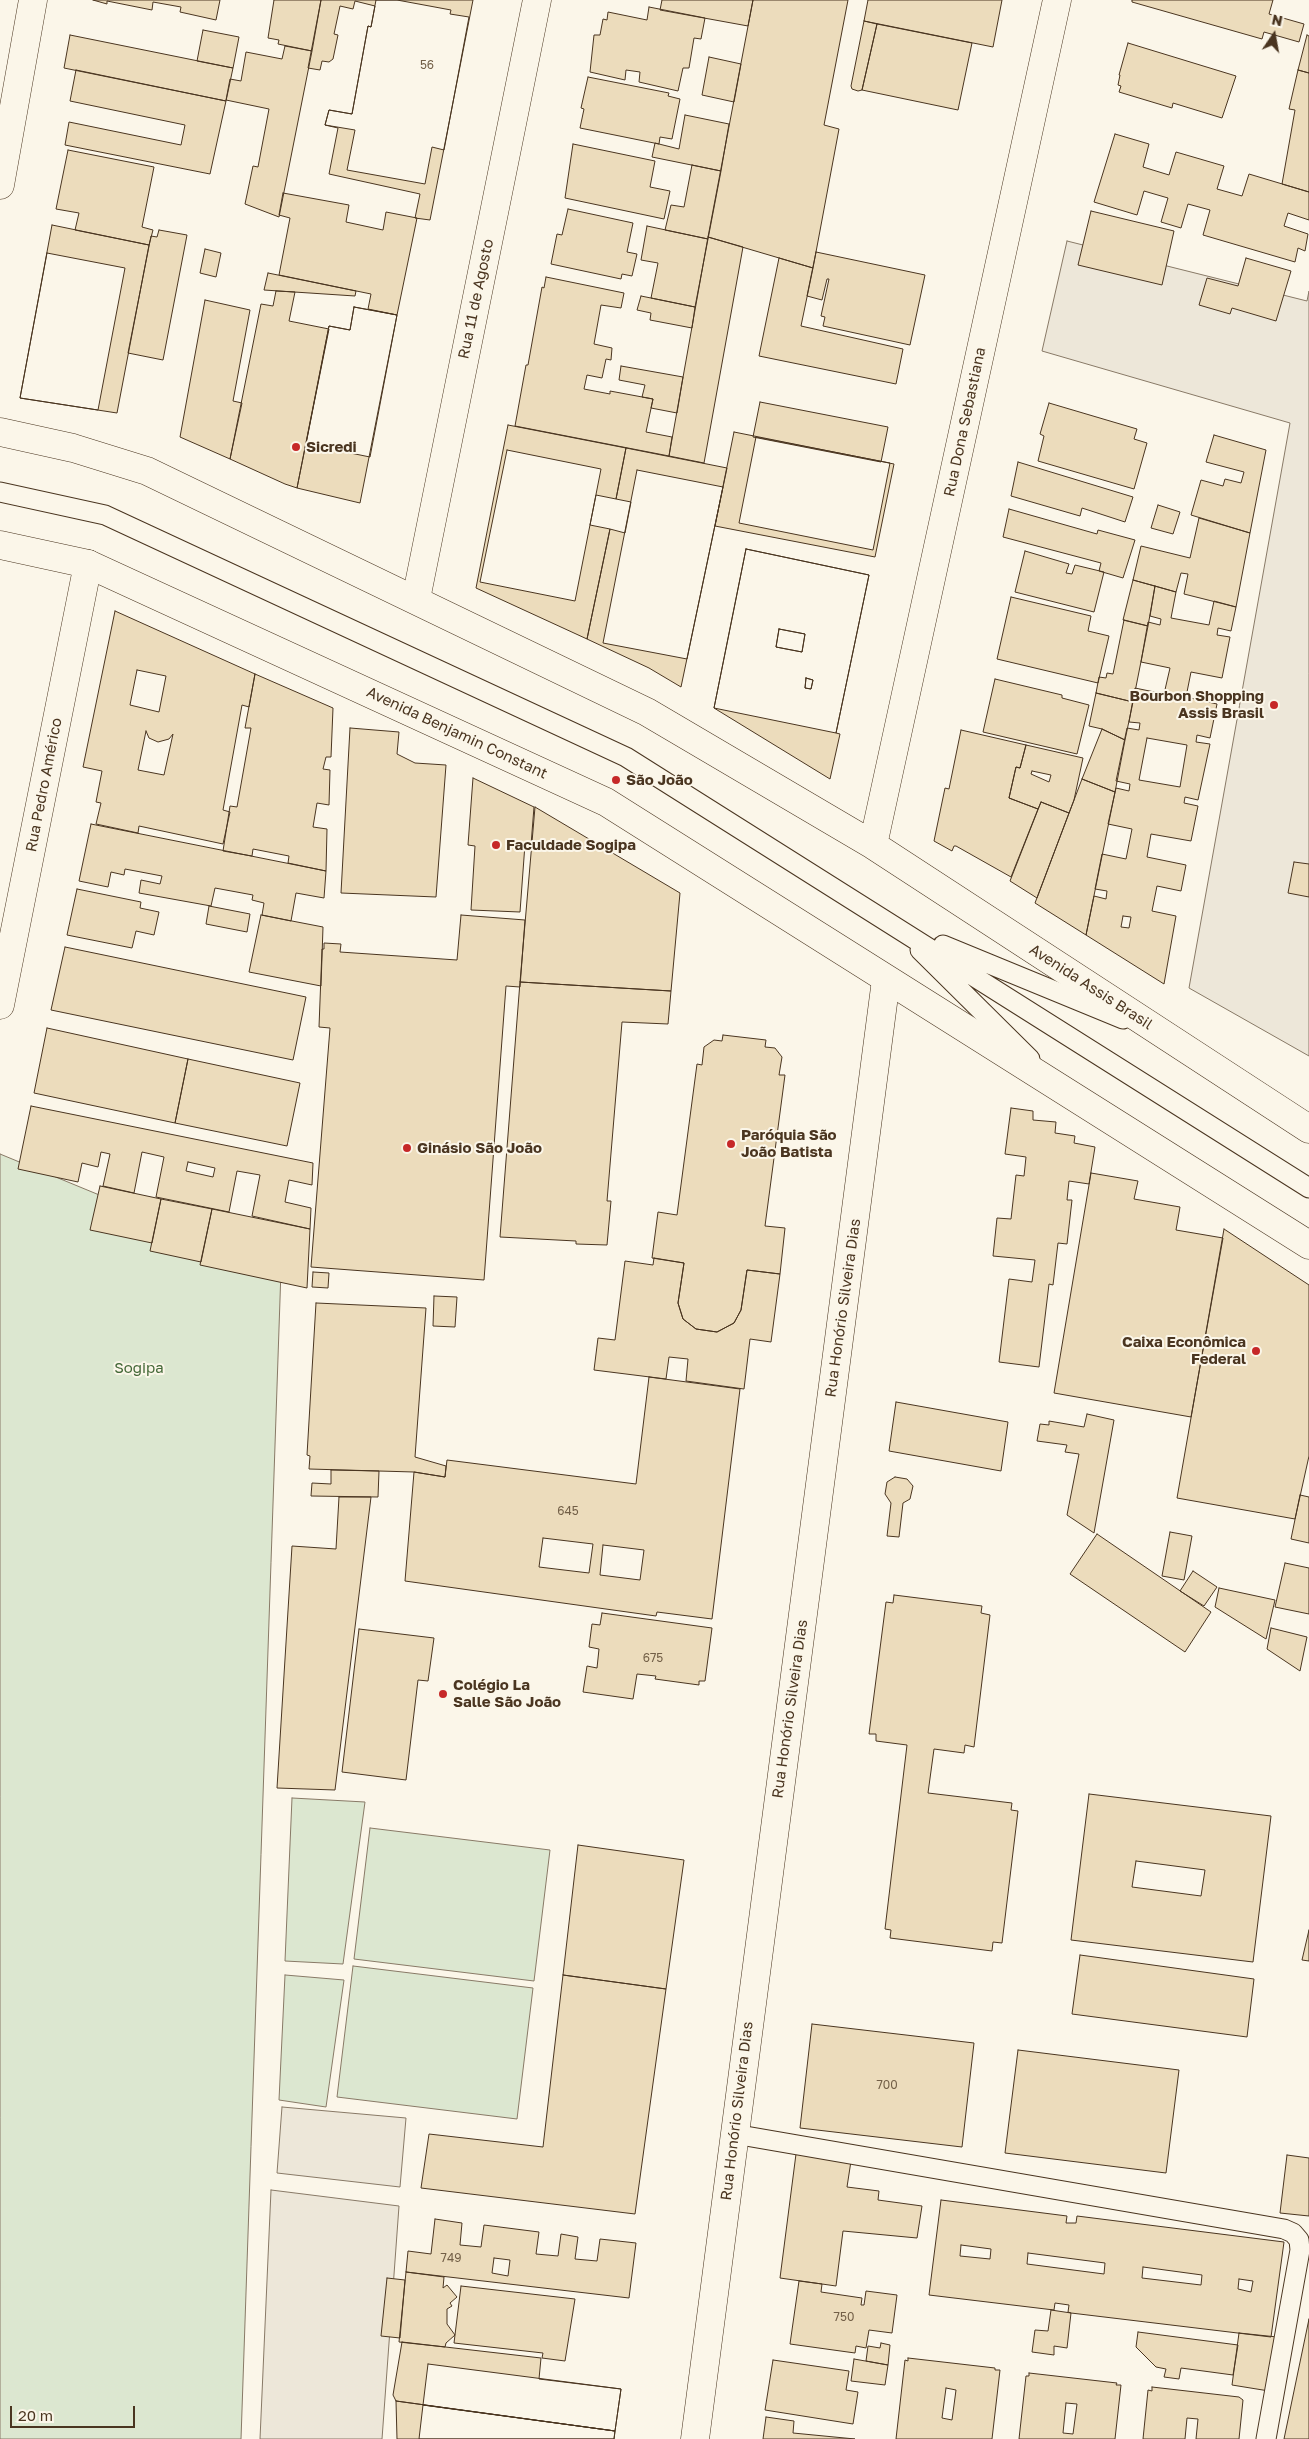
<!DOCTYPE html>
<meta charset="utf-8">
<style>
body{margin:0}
#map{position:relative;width:1309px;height:2439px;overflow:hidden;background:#fbf6e9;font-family:"Golos Text",sans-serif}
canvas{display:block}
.north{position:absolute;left:1249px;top:10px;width:50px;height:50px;-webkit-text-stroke:4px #fbf6e9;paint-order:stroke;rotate:12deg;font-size:14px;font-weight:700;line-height:20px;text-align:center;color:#4a3520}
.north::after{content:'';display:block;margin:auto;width:18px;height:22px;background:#4a3520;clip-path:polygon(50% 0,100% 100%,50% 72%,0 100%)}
.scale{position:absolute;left:10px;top:2406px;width:125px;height:22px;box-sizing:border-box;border:2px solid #4a3520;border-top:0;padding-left:6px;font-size:15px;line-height:18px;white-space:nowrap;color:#4a3520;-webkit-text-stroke:4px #fbf6e9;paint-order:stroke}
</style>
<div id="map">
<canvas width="1309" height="2439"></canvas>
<div class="north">N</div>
<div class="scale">20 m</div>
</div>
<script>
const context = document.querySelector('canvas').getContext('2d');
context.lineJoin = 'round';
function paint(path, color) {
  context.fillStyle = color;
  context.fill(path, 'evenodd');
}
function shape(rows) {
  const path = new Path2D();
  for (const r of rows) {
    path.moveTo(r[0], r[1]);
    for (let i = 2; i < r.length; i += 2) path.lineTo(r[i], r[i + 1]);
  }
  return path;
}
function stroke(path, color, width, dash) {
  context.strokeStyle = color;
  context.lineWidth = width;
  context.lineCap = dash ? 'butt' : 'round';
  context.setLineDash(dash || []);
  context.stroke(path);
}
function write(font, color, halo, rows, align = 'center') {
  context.font = font + ' "Golos Text",sans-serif';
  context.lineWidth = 4;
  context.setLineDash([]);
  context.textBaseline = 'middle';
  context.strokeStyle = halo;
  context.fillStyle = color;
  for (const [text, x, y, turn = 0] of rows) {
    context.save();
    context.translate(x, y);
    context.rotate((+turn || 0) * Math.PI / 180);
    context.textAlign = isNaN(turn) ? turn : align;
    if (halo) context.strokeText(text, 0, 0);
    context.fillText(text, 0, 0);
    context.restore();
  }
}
const green = shape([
 [0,1154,281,1270,241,2439,0,2439,0,1154],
 [292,1798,365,1802,343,1964,285,1961,292,1798],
 [370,1828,550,1850,534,1981,354,1959,370,1828],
 [353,1966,533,1988,517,2119,337,2097,353,1966],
 [285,1975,344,1980,326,2107,279,2100,285,1975]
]);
const parking = shape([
 [1067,241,1307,301,1309,291,1309,1056,1189,988,1290,423,1042,351,1067,241],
 [282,2107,406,2118,400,2187,277,2173,282,2107],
 [271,2190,399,2206,382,2439,260,2439,271,2190]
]);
const building = shape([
 [93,0,220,0,216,20,180,12,181,7,153,2,152,10,107,1,107,4,93,0],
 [274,0,321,0,312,51,278,44,279,40,268,38,274,0],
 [321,0,473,0,430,220,415,218,420,194,329,174,338,128,325,125,329,110,352,114,368,26,371,27,375,6,355,1,353,9,340,6,334,34,338,35,333,59,329,62,322,61,320,70,308,68,321,0],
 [376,0,397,0,451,10,450,14,469,17,444,150,432,147,425,184,347,170,355,130,325,125,329,110,352,114,368,26,371,27,376,0],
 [662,0,753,0,748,26,660,10,662,0],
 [753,0,848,0,824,125,839,129,813,268,708,237,753,0],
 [868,0,1002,0,993,47,864,21,868,0],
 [1132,0,1273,0,1269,14,1304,24,1299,42,1264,32,1262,39,1132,2,1132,0],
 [649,7,705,18,701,39,694,38,689,68,683,68,678,91,639,82,640,72,626,70,625,80,590,72,594,35,600,35,603,19,607,20,608,12,647,20,649,7],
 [864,21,877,24,862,90,858,91,852,89,851,86,864,21],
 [877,24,972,43,958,110,862,90,877,24],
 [203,30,239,37,233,68,197,61,203,30],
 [70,35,233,68,226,101,64,68,70,35],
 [1307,35,1309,36,1309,73,1298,70,1307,35],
 [1128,43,1236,76,1222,118,1173,103,1172,108,1119,92,1121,86,1118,85,1120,75,1119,75,1128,43],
 [285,46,312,51,279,217,245,204,253,166,258,167,269,109,226,100,230,79,241,81,246,52,282,59,285,46],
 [709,57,741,64,734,102,702,95,709,57],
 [76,70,226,101,210,174,65,145,69,122,181,145,185,125,70,101,76,70],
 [1298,70,1309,73,1309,192,1282,184,1295,110,1289,109,1298,70],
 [588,77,669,93,668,96,680,99,672,139,660,137,659,144,580,128,584,109,581,108,588,77],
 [685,115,729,124,721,171,652,157,655,143,679,149,685,115],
 [1115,134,1149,144,1143,167,1169,175,1176,152,1224,166,1217,189,1242,196,1249,174,1309,192,1309,220,1288,213,1284,226,1308,234,1305,251,1298,248,1295,262,1203,235,1210,210,1188,204,1181,228,1161,222,1168,198,1144,191,1137,215,1094,202,1115,134],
 [573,144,655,161,650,187,670,191,664,219,565,198,573,144],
 [68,150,154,167,142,227,153,230,149,245,75,230,79,213,56,209,68,150],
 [692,165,721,171,708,239,665,230,671,205,684,207,692,165],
 [283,193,349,205,346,222,383,230,386,212,417,218,397,315,368,309,371,294,279,275,290,218,279,215,283,193],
 [568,209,633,223,627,252,637,254,632,276,622,274,621,279,551,264,557,234,562,235,568,209],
 [1091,211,1174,231,1162,285,1078,265,1091,211],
 [52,225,149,245,117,413,20,398,52,225],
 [647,226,708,239,695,307,651,298,658,263,641,260,647,226],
 [159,230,187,235,163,360,128,353,151,236,157,237,159,230],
 [708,237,743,247,704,463,669,456,708,237],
 [205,249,221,253,216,277,200,273,205,249],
 [816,252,925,275,910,345,823,326,825,317,821,316,829,279,827,279,822,300,807,296,816,252],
 [47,253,125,268,98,410,20,398,47,253],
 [779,258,813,268,801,326,903,349,896,384,759,356,779,258],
 [1246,258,1291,271,1276,321,1232,308,1230,314,1199,305,1207,278,1238,286,1246,258],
 [268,273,356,291,355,296,264,290,268,273],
 [546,277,624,293,621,308,601,305,594,344,612,348,611,360,606,359,602,378,587,375,584,389,610,394,610,391,653,399,646,432,672,437,669,456,515,426,526,365,528,365,542,287,544,288,546,277],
 [276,291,295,292,289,321,329,329,297,488,285,484,230,459,261,304,273,306,276,291],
 [641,296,695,307,692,328,650,320,651,313,637,310,641,296],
 [205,300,250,310,233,401,242,403,230,459,180,437,205,300],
 [354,307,397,315,360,503,297,488,329,326,350,330,354,307],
 [354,307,397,315,370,457,306,444,329,326,350,330,354,307],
 [621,366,683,377,677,413,651,408,653,399,642,397,645,385,619,380,621,366],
 [760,402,888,427,881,462,753,437,760,402],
 [1049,403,1137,429,1134,439,1147,443,1134,489,1038,461,1044,436,1040,434,1049,403],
 [508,425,626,448,616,499,596,495,590,525,610,529,587,639,476,588,508,425],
 [734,432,894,464,875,557,715,526,734,432],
 [1214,435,1266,450,1250,533,1191,515,1201,480,1223,486,1225,479,1241,483,1244,472,1206,462,1214,435],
 [756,437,890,463,873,550,739,523,756,437],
 [626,448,727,468,681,687,649,668,587,639,610,529,625,533,631,502,616,499,626,448],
 [507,450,601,469,575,601,480,582,507,450],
 [1018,462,1133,497,1125,522,1082,508,1080,516,1011,496,1018,462],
 [637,470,723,487,687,659,603,643,637,470],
 [1158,505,1180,512,1173,534,1151,528,1158,505],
 [1009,509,1097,534,1098,530,1135,540,1123,578,1099,571,1101,563,1003,537,1009,509],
 [1199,518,1250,533,1236,607,1184,594,1188,574,1181,573,1176,592,1133,580,1141,546,1190,558,1199,518],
 [746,549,869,575,836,733,840,734,830,779,714,708,746,549],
 [779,629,805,634,802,652,776,647,779,629],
 [806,678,813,680,811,689,805,688,806,678],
 [746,549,869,575,836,733,714,708,746,549],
 [779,629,805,634,802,652,776,647,779,629],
 [806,678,813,680,811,689,805,688,806,678],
 [1025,551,1069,564,1066,573,1072,574,1075,565,1104,572,1094,612,1015,592,1025,551],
 [1133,580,1155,586,1148,626,1123,620,1133,580],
 [1155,586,1176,592,1171,618,1209,625,1214,601,1236,607,1231,631,1218,628,1217,635,1230,637,1222,678,1191,672,1186,697,1217,704,1210,738,1197,735,1196,742,1210,744,1198,800,1185,797,1184,803,1198,806,1191,841,1151,834,1147,857,1186,865,1181,891,1157,886,1152,911,1176,916,1164,984,1086,935,1094,896,1106,899,1107,891,1095,889,1102,854,1126,859,1132,829,1108,824,1116,788,1129,791,1130,784,1116,781,1127,728,1139,730,1140,723,1129,722,1135,688,1164,694,1170,668,1141,662,1148,622,1160,625,1161,619,1150,616,1155,586],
 [1147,738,1187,745,1180,787,1139,780,1147,738],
 [1123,916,1131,917,1129,928,1121,927,1123,916],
 [1011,597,1091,616,1088,631,1109,636,1098,683,997,659,1011,597],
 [115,611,255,674,249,707,242,705,223,810,230,812,223,844,139,826,138,833,96,824,101,803,96,802,102,771,83,767,115,611],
 [137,670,166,676,159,712,130,705,137,670],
 [146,731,149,738,158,742,169,739,173,734,164,775,138,770,146,731],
 [1124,620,1148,626,1133,702,1096,693,1099,677,1106,678,1107,673,1113,674,1124,620],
 [255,674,333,708,331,757,326,757,323,769,330,770,329,805,317,803,313,827,327,829,326,871,288,863,289,856,253,849,252,856,223,851,230,806,237,807,251,728,245,728,255,674],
 [995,679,1062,695,1062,698,1089,705,1077,754,983,732,995,679],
 [1096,693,1133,702,1125,740,1102,729,1089,726,1096,693],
 [350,728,399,732,397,754,415,763,446,765,436,897,341,893,350,728],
 [1102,729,1125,740,1115,792,1082,779,1102,729],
 [961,730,1026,745,1020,768,1016,767,1009,798,1038,809,1011,877,956,846,954,846,952,851,934,841,945,788,949,789,961,730],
 [1026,745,1083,758,1074,800,1069,813,1041,802,1038,809,1009,798,1016,767,1020,768,1026,745],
 [1032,771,1051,775,1049,782,1031,774,1032,771],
 [473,778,534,807,531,845,525,844,520,912,471,910,475,846,468,845,473,778],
 [1082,779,1115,792,1086,935,1035,903,1082,779],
 [1041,802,1069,813,1037,898,1010,881,1041,802],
 [535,807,680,893,671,991,520,982,535,807],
 [91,824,326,871,324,898,296,893,291,921,262,915,264,903,252,900,253,895,215,888,211,906,139,893,141,880,160,884,162,876,125,869,124,875,111,872,108,887,79,881,91,824],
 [1294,862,1309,864,1309,897,1288,893,1294,862],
 [77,889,141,902,140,908,159,912,154,935,136,931,132,948,67,935,77,889],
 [209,906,250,914,247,932,206,924,209,906],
 [261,915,323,927,321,986,249,972,261,915],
 [461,915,525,920,520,987,506,986,484,1280,311,1267,330,1028,319,1027,322,949,324,949,324,943,341,944,340,952,457,960,461,915],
 [65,947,306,997,293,1060,51,1010,65,947],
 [520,982,671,991,668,1024,622,1022,607,1201,611,1201,607,1245,576,1244,576,1241,500,1237,520,982],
 [47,1028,188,1059,175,1123,34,1093,47,1028],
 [723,1035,766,1040,765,1047,775,1048,782,1057,779,1075,785,1075,765,1226,785,1228,780,1274,747,1270,741,1310,734,1323,717,1332,696,1329,683,1319,678,1303,684,1263,652,1258,658,1212,677,1215,697,1064,702,1065,704,1047,714,1040,722,1041,723,1035],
 [188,1059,300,1083,287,1146,175,1123,188,1059],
 [31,1106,313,1163,312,1185,289,1180,285,1202,311,1208,310,1229,252,1216,260,1175,237,1171,229,1212,156,1197,164,1157,142,1152,134,1193,103,1186,110,1154,101,1152,98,1167,82,1163,78,1182,18,1169,31,1106],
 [188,1162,215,1168,213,1177,186,1171,188,1162],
 [1011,1108,1033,1111,1033,1120,1056,1122,1055,1133,1075,1136,1074,1143,1095,1147,1089,1184,1069,1181,1067,1200,1072,1200,1067,1244,1058,1243,1053,1285,1049,1284,1039,1367,999,1362,1009,1279,1032,1282,1035,1260,993,1256,997,1218,1011,1219,1016,1175,1024,1176,1026,1157,1005,1154,1011,1108],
 [1091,1173,1138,1181,1134,1199,1180,1207,1176,1230,1223,1238,1191,1417,1054,1393,1091,1173],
 [100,1186,161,1199,152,1243,90,1230,100,1186],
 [161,1199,212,1209,201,1262,150,1251,161,1199],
 [212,1209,310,1229,307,1288,200,1265,212,1209],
 [1224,1229,1309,1285,1309,1456,1295,1519,1177,1498,1224,1229],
 [654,1258,684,1263,678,1303,683,1319,696,1329,717,1332,734,1323,741,1310,747,1270,780,1274,771,1342,750,1339,744,1389,686,1381,688,1359,669,1357,666,1379,594,1370,598,1338,615,1340,625,1261,653,1265,654,1258],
 [313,1272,329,1273,328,1288,312,1287,313,1272],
 [434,1296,457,1297,455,1327,433,1326,434,1296],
 [316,1303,426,1308,415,1457,446,1466,445,1477,414,1472,309,1469,310,1456,307,1455,316,1303],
 [649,1377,740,1389,712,1619,657,1612,656,1616,405,1581,414,1472,445,1477,447,1460,636,1484,649,1377],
 [543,1538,593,1544,589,1573,539,1567,543,1538],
 [603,1545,644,1550,640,1580,600,1575,603,1545],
 [896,1402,1008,1422,1001,1471,889,1451,896,1402],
 [1087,1414,1114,1420,1094,1533,1067,1515,1079,1454,1065,1452,1067,1445,1037,1441,1040,1424,1049,1425,1049,1421,1084,1427,1087,1414],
 [331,1470,379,1471,378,1497,311,1496,312,1483,331,1484,331,1470],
 [895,1477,907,1479,913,1486,910,1499,903,1503,899,1537,887,1536,891,1503,885,1494,887,1482,895,1477],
 [1300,1495,1309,1497,1309,1543,1291,1539,1300,1495],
 [339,1497,371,1497,335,1790,277,1788,292,1546,336,1549,339,1497],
 [1170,1532,1192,1536,1184,1580,1162,1576,1170,1532],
 [1097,1534,1211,1612,1185,1652,1070,1574,1097,1534],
 [1285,1563,1309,1568,1309,1614,1275,1607,1285,1563],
 [1193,1571,1217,1587,1204,1606,1180,1591,1193,1571],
 [1219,1588,1275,1600,1266,1639,1215,1607,1219,1588],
 [894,1595,982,1606,981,1613,990,1615,974,1747,965,1745,964,1753,934,1749,928,1793,1012,1803,1011,1810,1018,1811,1002,1943,993,1942,992,1951,890,1938,891,1930,885,1929,907,1745,876,1741,876,1734,869,1734,886,1602,893,1603,894,1595],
 [602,1613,712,1628,705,1681,699,1681,699,1685,655,1679,656,1676,637,1674,633,1699,583,1692,587,1666,597,1668,599,1649,589,1647,592,1624,600,1625,602,1613],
 [1271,1628,1307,1637,1300,1671,1267,1649,1271,1628],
 [359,1629,434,1638,428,1681,418,1680,406,1780,342,1772,359,1629],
 [1089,1794,1271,1816,1253,1962,1071,1940,1089,1794],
 [1136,1861,1205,1870,1201,1896,1132,1887,1136,1861],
 [578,1845,684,1860,666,1989,563,1975,578,1845],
 [1309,1930,1309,1961,1302,1960,1309,1930],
 [1080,1955,1254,1979,1247,2037,1072,2014,1080,1955],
 [563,1975,666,1989,635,2214,421,2188,429,2134,543,2147,563,1975],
 [812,2024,974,2043,962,2147,800,2128,812,2024],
 [1018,2050,1179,2070,1166,2173,1005,2153,1018,2050],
 [796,2154,851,2161,847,2187,879,2191,878,2200,922,2206,917,2238,843,2231,836,2286,780,2278,796,2154],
 [1287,2155,1309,2158,1309,2216,1280,2213,1287,2155],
 [941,2200,1067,2216,1066,2223,1076,2223,1077,2216,1284,2242,1271,2337,1071,2313,1068,2312,1069,2305,1055,2303,1054,2310,929,2295,941,2200],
 [961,2245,991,2249,990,2259,960,2256,961,2245],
 [1028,2253,1105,2263,1104,2274,1027,2264,1028,2253],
 [1143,2267,1202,2275,1201,2285,1142,2278,1143,2267],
 [1239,2279,1253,2281,1251,2292,1238,2289,1239,2279],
 [435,2219,462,2223,460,2245,481,2247,484,2225,539,2232,536,2254,558,2256,561,2234,578,2237,575,2259,597,2261,600,2239,636,2243,629,2298,406,2272,408,2251,431,2254,435,2219],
 [494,2258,510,2260,508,2276,492,2273,494,2258],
 [406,2272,444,2277,443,2288,447,2285,457,2297,450,2303,452,2306,447,2309,447,2324,455,2335,446,2343,445,2347,399,2342,406,2272],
 [387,2278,405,2280,400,2338,381,2336,387,2278],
 [799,2281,822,2284,821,2292,862,2298,861,2305,864,2305,866,2291,897,2295,892,2333,869,2330,866,2348,856,2346,855,2353,790,2344,799,2281],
 [461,2286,575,2299,565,2361,542,2358,543,2353,454,2343,461,2286],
 [1051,2310,1071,2313,1067,2348,1054,2346,1054,2355,1032,2352,1035,2330,1048,2331,1051,2310],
 [1309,2319,1309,2439,1284,2439,1309,2319],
 [1138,2332,1238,2345,1233,2375,1181,2368,1179,2379,1164,2377,1166,2369,1156,2367,1136,2347,1138,2332],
 [1239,2333,1277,2337,1269,2391,1232,2385,1239,2333],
 [402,2342,541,2358,539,2379,621,2389,615,2431,396,2401,393,2395,402,2342],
 [881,2343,890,2345,888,2365,866,2361,868,2346,880,2348,881,2343],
 [908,2358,995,2368,995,2370,1000,2370,992,2439,896,2439,905,2360,908,2361,908,2358],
 [946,2388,956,2390,952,2420,942,2418,946,2388],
 [854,2359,888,2365,885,2385,851,2381,854,2359],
 [773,2360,849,2371,846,2390,858,2392,853,2424,765,2410,773,2360],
 [428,2364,621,2389,615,2431,423,2405,428,2364],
 [1029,2373,1117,2383,1116,2385,1121,2385,1115,2439,1019,2439,1026,2376,1029,2376,1029,2373],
 [1066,2403,1077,2404,1073,2434,1063,2433,1066,2403],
 [1152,2387,1239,2397,1243,2400,1239,2439,1196,2439,1198,2419,1187,2418,1185,2439,1143,2439,1148,2390,1152,2391,1152,2387],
 [396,2401,615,2431,614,2439,397,2439,396,2401],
 [423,2405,615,2431,614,2439,419,2439,423,2405],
 [766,2417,794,2421,793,2433,855,2439,763,2439,766,2417]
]);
const lane = shape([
 [0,492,105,515,626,757,1309,1188],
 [943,945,1123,1019],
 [920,950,1030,1059],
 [734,2134,1284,2229,1293,2233,1299,2240,1300,2250,1266,2439]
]);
const street = shape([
 [0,185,33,0],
 [416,599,537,0],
 [0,1005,88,564],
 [695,2439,886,980]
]);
const secondary = shape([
 [0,432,73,448,147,471,647,712,873,845,1309,1129],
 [0,545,88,564,606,802,1309,1245],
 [873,845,1057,0]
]);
const markers = [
 [296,447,5,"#c62828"],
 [1274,705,5,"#c62828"],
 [616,780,5,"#c62828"],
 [496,845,5,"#c62828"],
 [731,1144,5,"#c62828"],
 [407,1148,5,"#c62828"],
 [1256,1351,5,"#c62828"],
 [443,1694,5,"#c62828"]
];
const numberNames = [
 ["56",427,65],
 ["645",568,1511],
 ["675",653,1658],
 ["700",887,2085],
 ["749",451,2258],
 ["750",844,2317]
];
const streetNames = [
 ["Rua 11 de Agosto",476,299,-78],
 ["Rua Dona Sebastiana",965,422,-78],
 ["Avenida Benjamin Constant",457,733,25],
 ["Rua Pedro Américo",44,785,-79],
 ["Avenida Assis Brasil",1091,987,33],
 ["Rua Honório Silveira Dias",843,1308,-82],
 ["Rua Honório Silveira Dias",790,1709,-82],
 ["Rua Honório Silveira Dias",737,2111,-83]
];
const poiNames = [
 ["Sicredi",306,447],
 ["Bourbon Shopping",1264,696,"right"],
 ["Assis Brasil",1264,713,"right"],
 ["São João",626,780],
 ["Faculdade Sogipa",506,845],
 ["Paróquia São",741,1135],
 ["João Batista",741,1152],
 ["Ginásio São João",417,1148],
 ["Caixa Econômica",1246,1342,"right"],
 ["Federal",1246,1359,"right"],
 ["Colégio La",453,1685],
 ["Salle São João",453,1702]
];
const parkNames = [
 ["Sogipa",139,1368]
];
paint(green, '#dce7d0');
stroke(green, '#887966', 1);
paint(parking, '#ede7d9');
stroke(parking, '#887966', 1);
paint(building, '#ecdcbc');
stroke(building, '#4a3520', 1);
stroke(lane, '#4a3520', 21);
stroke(street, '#4a3520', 29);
stroke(secondary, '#4a3520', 29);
stroke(lane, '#fbf6e9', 19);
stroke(street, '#fbf6e9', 28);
stroke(secondary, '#fbf6e9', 28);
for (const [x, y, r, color] of markers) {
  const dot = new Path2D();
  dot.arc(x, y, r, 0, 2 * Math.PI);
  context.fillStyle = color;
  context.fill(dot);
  stroke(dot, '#fbf6e9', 2);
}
write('12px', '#725f47', null, numberNames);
write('15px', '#4a3520', '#fbf6e9', streetNames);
write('bold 15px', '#4a3520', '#fbf6e9', poiNames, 'left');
write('15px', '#436837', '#fbf6e9', parkNames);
</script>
